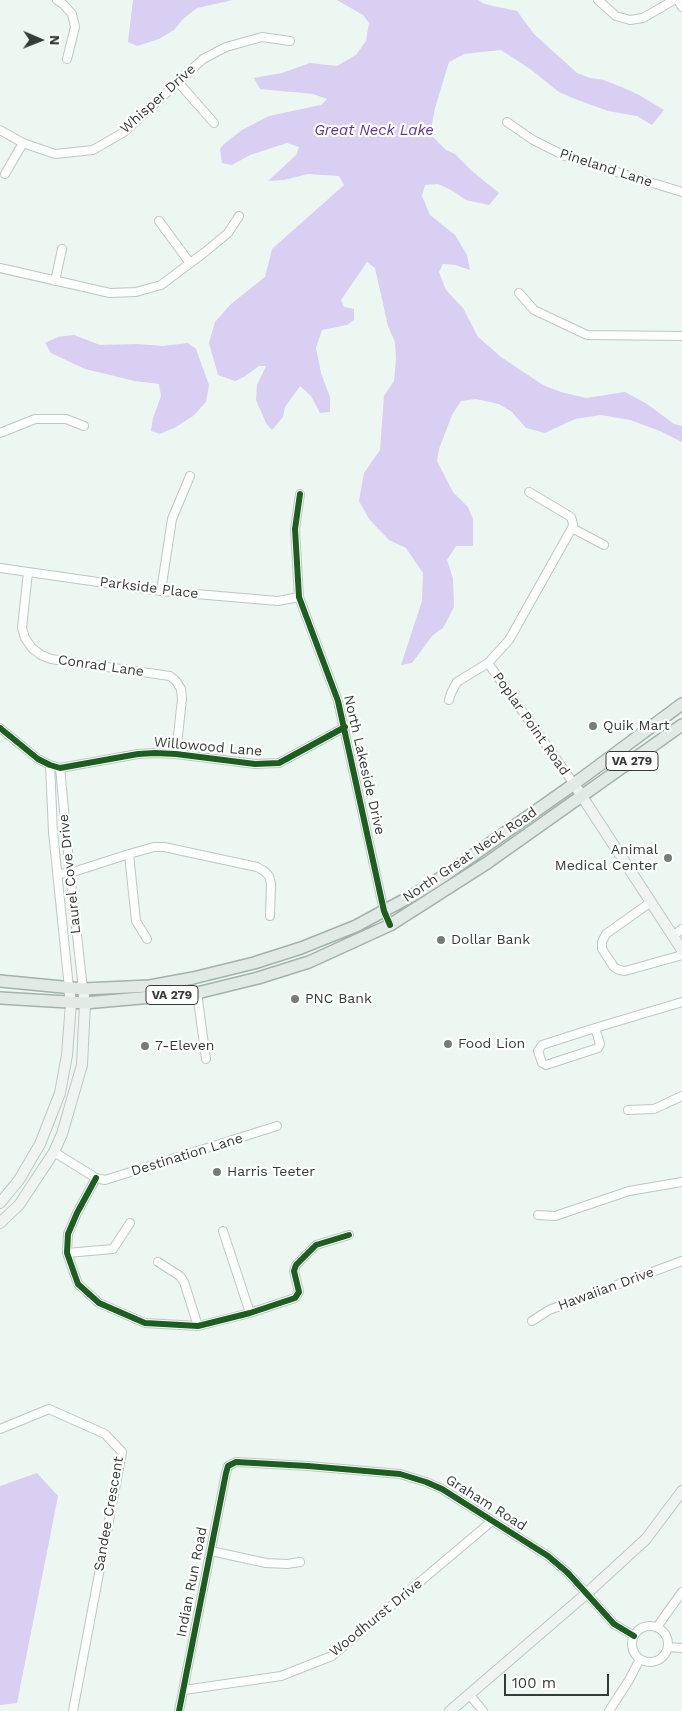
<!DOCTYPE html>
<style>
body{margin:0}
#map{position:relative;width:682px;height:1711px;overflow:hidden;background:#ebf7f0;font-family:"Work Sans",sans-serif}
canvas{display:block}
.north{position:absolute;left:15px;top:15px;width:50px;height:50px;-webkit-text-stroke:4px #fff;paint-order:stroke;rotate:91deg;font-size:14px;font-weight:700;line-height:20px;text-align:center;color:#343c38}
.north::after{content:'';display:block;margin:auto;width:18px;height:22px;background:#343c38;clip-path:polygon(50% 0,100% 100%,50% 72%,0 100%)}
.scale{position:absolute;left:504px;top:1674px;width:105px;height:22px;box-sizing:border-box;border:2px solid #343c38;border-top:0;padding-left:6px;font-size:15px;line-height:18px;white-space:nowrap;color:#343c38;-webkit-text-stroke:4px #fff;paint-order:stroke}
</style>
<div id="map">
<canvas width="682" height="1711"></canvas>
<div class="north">N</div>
<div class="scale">100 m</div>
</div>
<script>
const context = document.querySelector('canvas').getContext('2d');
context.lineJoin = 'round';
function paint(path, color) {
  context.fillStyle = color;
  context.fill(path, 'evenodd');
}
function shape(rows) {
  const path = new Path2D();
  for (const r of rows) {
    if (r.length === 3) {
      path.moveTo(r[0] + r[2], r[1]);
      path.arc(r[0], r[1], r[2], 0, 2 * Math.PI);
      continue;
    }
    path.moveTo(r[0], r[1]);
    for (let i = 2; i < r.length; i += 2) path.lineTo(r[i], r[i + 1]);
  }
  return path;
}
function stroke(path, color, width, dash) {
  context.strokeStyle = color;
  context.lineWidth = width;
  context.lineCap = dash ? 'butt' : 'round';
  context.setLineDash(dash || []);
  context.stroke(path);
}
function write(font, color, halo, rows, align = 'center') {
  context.font = font + ' "Work Sans",sans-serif';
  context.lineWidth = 4.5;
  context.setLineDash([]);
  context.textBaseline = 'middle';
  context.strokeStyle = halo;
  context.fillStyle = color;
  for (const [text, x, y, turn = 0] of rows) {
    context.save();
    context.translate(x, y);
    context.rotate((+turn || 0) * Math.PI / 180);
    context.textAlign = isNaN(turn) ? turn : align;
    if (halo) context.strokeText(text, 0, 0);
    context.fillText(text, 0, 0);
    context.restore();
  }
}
const water = shape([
 [133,0,233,0,197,8,184,18,174,30,159,39,137,46,128,42],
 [337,0,478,0,484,4,517,11,534,34,577,73,590,78,604,80,626,89,639,95,664,110,652,125,637,116,608,111,575,99,559,92,530,69,501,50,464,54,449,62,435,108,430,134,446,150,455,154,473,172,499,193,489,205,466,200,451,190,438,184,425,185,422,196,430,215,455,235,467,255,470,270,455,265,443,264,439,272,446,290,463,308,478,337,501,357,543,385,561,392,586,398,625,392,647,404,674,424,682,426,682,442,660,431,630,420,601,415,575,419,545,433,526,428,512,412,499,404,476,399,461,401,452,415,439,449,437,461,453,492,468,507,473,519,473,546,456,546,447,560,453,579,454,607,443,628,432,636,412,663,401,665,422,601,423,573,406,548,389,540,369,519,359,501,364,473,380,450,384,396,394,381,396,358,395,342,388,326,375,268,367,262,341,300,344,307,354,309,354,320,347,325,322,330,316,348,321,373,330,397,330,412,320,413,311,396,300,386,285,407,283,417,272,430,266,423,256,400,257,385,266,366,259,366,244,377,235,381,218,375,209,343,215,322,231,304,265,277,272,249,344,185,339,176,308,174,284,180,268,181,296,155,299,147,287,143,250,155,232,165,222,163,220,149,224,144,242,130,269,116,321,105,327,99,313,94,260,89,254,78,282,73,310,63,337,66,356,55,366,41,369,23,363,15],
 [74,335,100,345,137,344,163,346,188,343,196,349,209,385,206,402,193,416,176,427,160,434,151,431,153,418,161,396,159,384,135,381,85,369,51,353,45,343,58,337],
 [37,1473,58,1496,17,1703,0,1705,0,1486]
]);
const street = shape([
 [57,0,63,4,72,14,75,27,67,59],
 [598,0,616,16,630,20,643,18,674,0],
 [678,0,682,7],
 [178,82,214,123],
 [507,122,533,140,565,156,682,192],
 [0,130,23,143,55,154,93,150,124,132,203,59,226,47,262,37,290,41],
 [5,174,23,143],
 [159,221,190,263],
 [0,268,110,293,136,292,161,285,205,252,228,233,239,216],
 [55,281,62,249],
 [519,293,534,310,587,335,682,336],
 [0,433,35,419,66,419,84,426],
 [300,494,295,529,299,597,338,701,384,911,390,925],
 [572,528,604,545],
 [0,568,161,591,278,601,299,597],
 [28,572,22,628,25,638,32,648,41,655,51,659,170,676,176,681,181,689,182,699,176,754],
 [161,591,172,519,190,476],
 [488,663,574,784],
 [449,700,451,693,457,682,488,663,509,640,572,528,573,524,571,517,529,492],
 [0,728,38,759,50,765,60,768,138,754,155,753,176,754,255,764,279,763,345,727],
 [50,765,53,832,69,988],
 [60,768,70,873,83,989],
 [129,854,136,921,147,939],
 [57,874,70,873,129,854,154,847,164,847,257,867,264,871,269,876,271,884,270,916],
 [651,902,606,934,602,942,602,949,614,967,619,970,625,971,682,955],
 [673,936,682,929],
 [197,993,206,1059],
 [595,1028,600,1044,598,1048,546,1065,542,1063,538,1051,542,1045,595,1028],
 [595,1028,682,1002],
 [628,1110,654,1109,682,1096],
 [54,1152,96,1178,105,1180,277,1126],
 [96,1178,77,1213,68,1234,67,1253,78,1284,99,1303,145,1323,198,1326,250,1313,295,1298,299,1292,294,1271,296,1265,316,1245,349,1235],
 [538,1215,555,1216,629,1191,682,1182],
 [223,1231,250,1313],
 [67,1253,113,1249,130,1223],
 [158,1262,180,1276,184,1282,198,1326],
 [532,1321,549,1310,682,1261],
 [0,1429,49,1409,105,1434,122,1452,73,1711],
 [211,1551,266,1563,287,1564,300,1562],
 [650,1644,18],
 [657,1627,682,1592],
 [668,1647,682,1648],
 [184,1690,281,1676,332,1656,492,1521],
 [469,1694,483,1711],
 [179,1711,226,1473,228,1466,236,1462,308,1466,400,1474,426,1482,442,1489,548,1556,568,1573,614,1624,634,1636],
 [609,1711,629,1680,640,1659]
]);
const secondary = shape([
 [574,784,682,950],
 [0,1203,19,1180,40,1144,60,1093,67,1055,71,1003,69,988],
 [0,1223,19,1205,54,1152,62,1134,82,1065,85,1003,83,989],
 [450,1711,586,1594,646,1539,682,1491]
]);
const primary = shape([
 [0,981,83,989,150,986,193,978,254,963,301,948,356,926,415,894,445,875,574,784,682,704],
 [0,998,85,1003,197,993,258,978,309,962,390,925,487,863,682,725]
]);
const cycleway = shape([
 [300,494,295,529,299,597,338,701,384,911,390,925],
 [0,728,38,759,50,765,60,768,138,754,155,753,176,754,255,764,279,763,345,727],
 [96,1178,77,1213,68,1234,67,1253,78,1284,99,1303,145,1323,198,1326,250,1313,295,1298,299,1292,294,1271,296,1265,316,1245,349,1235],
 [179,1711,226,1473,228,1466,236,1462,308,1466,400,1474,426,1482,442,1489,548,1556,568,1573,614,1624,634,1636]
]);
const markers = [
 [593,726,5,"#747d78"],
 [668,858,5,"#747d78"],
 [441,940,5,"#747d78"],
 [295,999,5,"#747d78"],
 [448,1044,5,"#747d78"],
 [145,1046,5,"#747d78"],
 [217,1172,5,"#747d78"]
];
const shields = [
 [632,761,52],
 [172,995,52]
];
const shieldNames = [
 ["VA 279",632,761],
 ["VA 279",172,995]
];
const streetNames = [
 ["Whisper Drive",158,99,-42],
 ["Pineland Lane",606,168,18],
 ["Parkside Place",149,588,7],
 ["Conrad Lane",101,666,8],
 ["Poplar Point Road",531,724,55],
 ["Willowood Lane",208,747,5],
 ["North Lakeside Drive",364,765,77],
 ["North Great Neck Road",470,855,-34],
 ["Laurel Cove Drive",70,874,-96],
 ["Destination Lane",187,1155,-17],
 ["Hawaiian Drive",606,1289,-20],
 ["Graham Road",486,1503,32],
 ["Sandee Crescent",109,1514,-80],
 ["Indian Run Road",192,1582,-79],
 ["Woodhurst Drive",376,1618,-39]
];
const poiNames = [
 ["Quik Mart",603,726],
 ["Animal",658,850,"right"],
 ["Medical Center",658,866,"right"],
 ["Dollar Bank",451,940],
 ["PNC Bank",305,999],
 ["Food Lion",458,1044],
 ["7-Eleven",155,1046],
 ["Harris Teeter",227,1172]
];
const waterNames = [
 ["Great Neck Lake",374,131]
];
paint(water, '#d8cff3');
stroke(street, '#bec8c2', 10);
stroke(secondary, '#bec8c2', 12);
stroke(primary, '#a2b3aa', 14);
stroke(street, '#fcfefd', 8);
stroke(secondary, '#eff4f2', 10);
stroke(primary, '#e2eae6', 11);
stroke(cycleway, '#1b5e20', 6);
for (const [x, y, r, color] of markers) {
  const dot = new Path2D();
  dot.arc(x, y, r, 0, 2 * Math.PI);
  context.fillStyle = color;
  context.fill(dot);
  stroke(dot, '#fff', 2);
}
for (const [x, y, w] of shields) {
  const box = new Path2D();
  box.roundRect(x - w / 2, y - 9.5, w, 19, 4);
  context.fillStyle = '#fff';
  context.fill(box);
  stroke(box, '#343c38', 1);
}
write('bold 12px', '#343c38', null, shieldNames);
write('14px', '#343c38', '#fff', streetNames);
write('14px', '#343c38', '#fff', poiNames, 'left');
write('italic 15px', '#603499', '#fff', waterNames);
</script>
